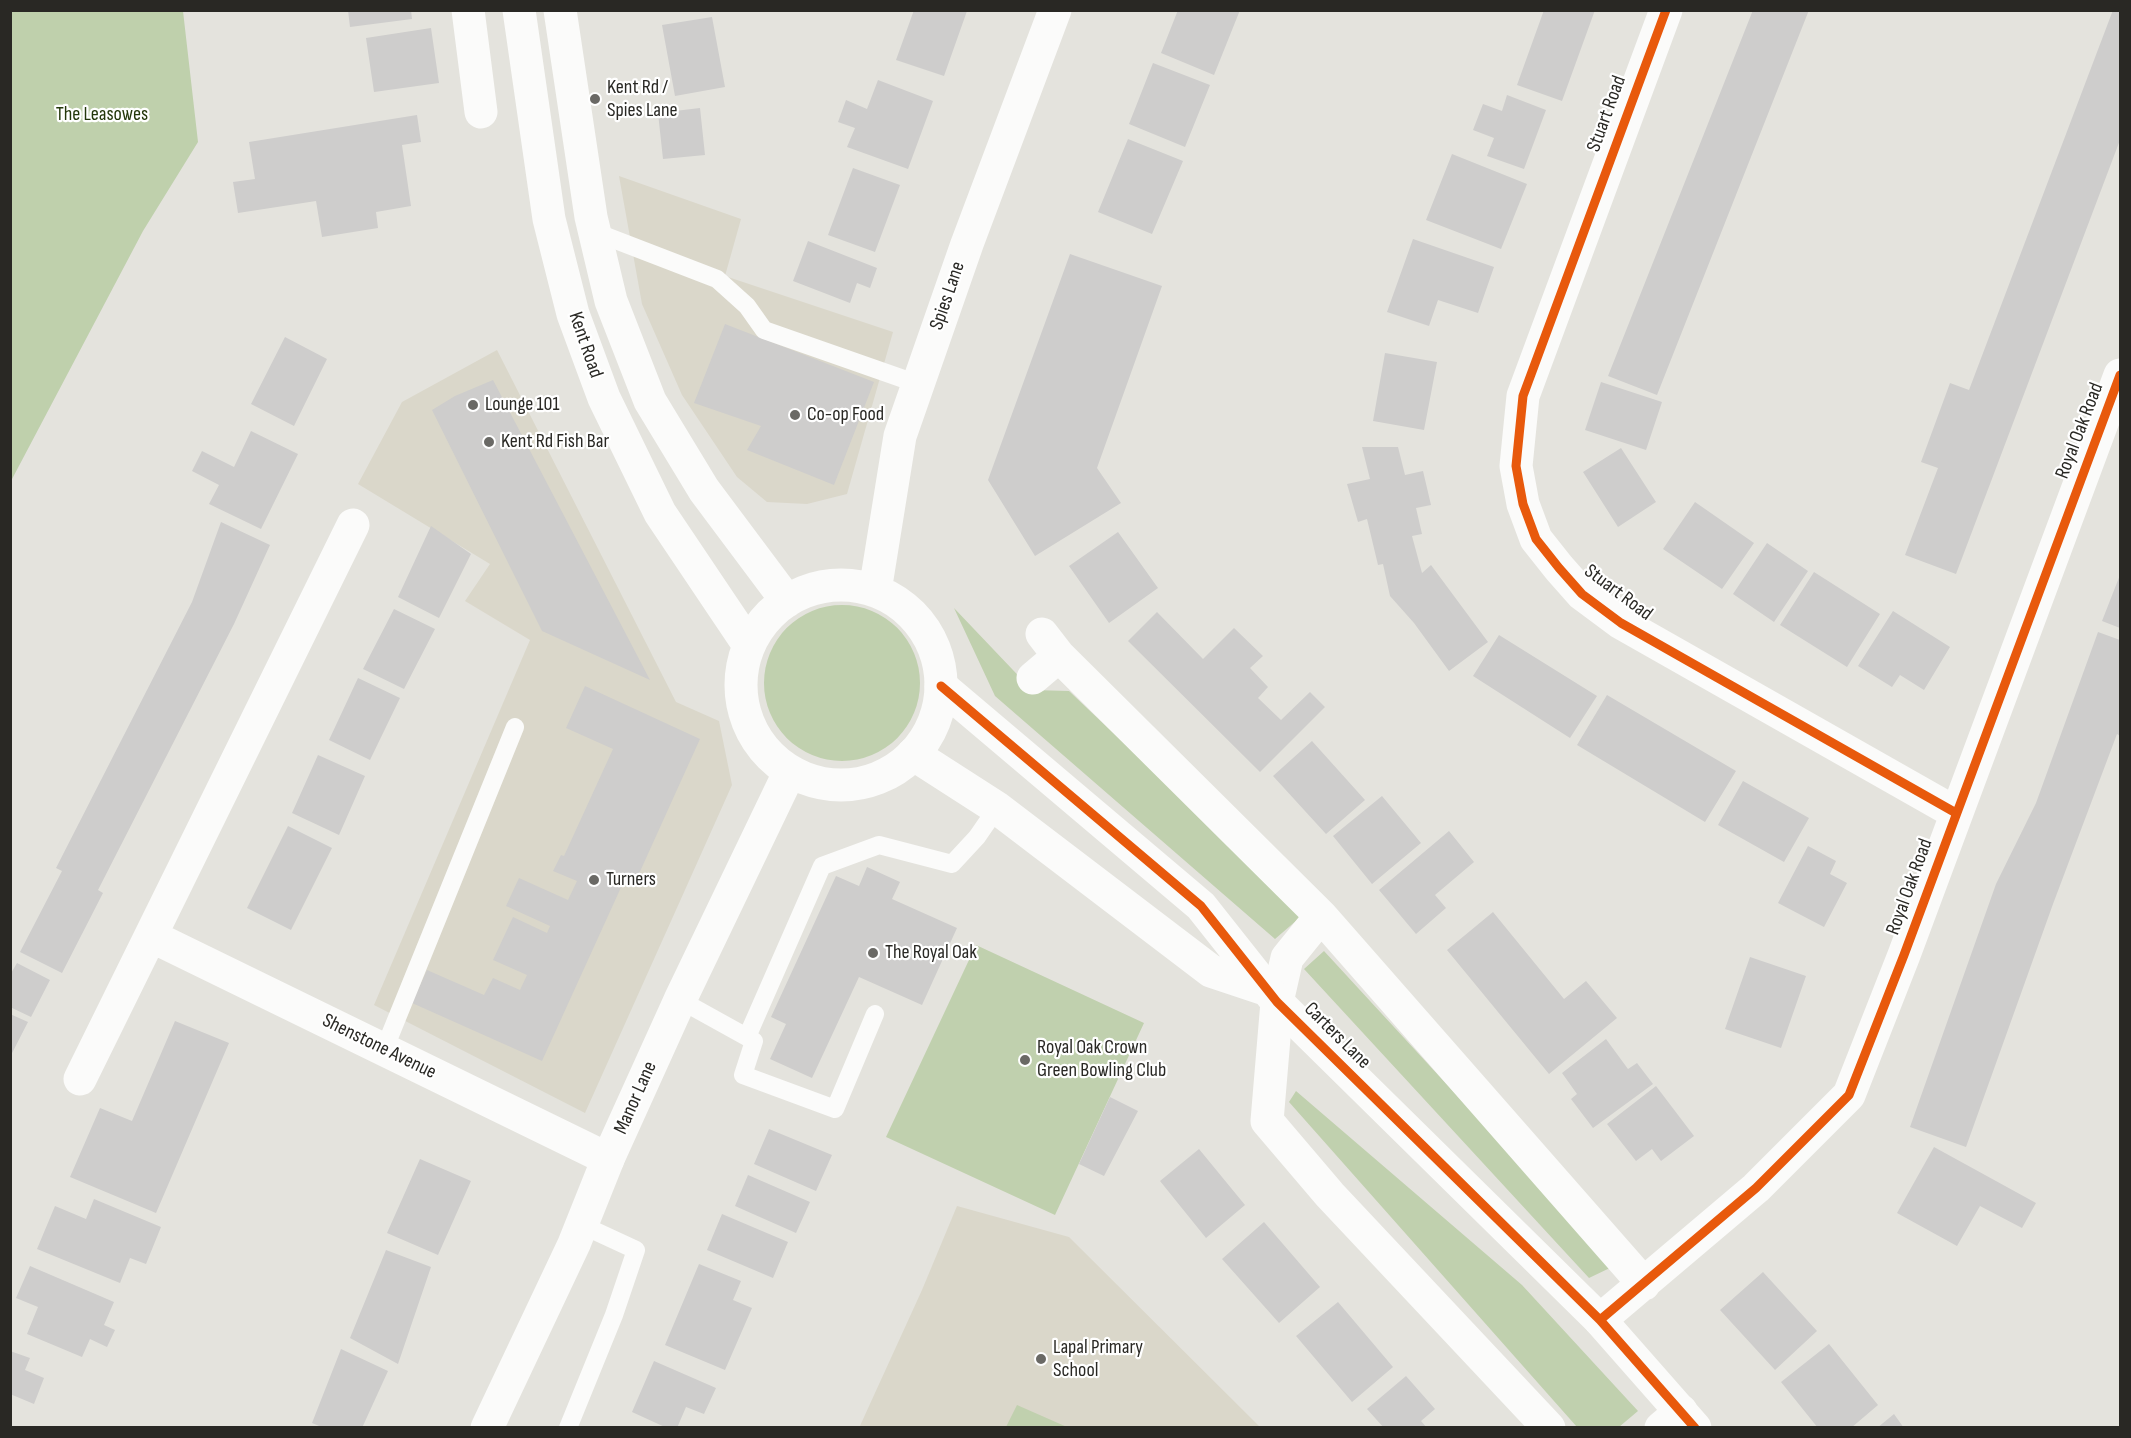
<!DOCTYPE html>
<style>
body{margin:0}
#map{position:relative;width:2131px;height:1438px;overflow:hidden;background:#e4e3dd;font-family:"Sofia Sans Condensed",sans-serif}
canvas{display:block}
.frame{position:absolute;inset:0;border:12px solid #292824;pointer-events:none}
</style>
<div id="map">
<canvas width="2131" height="1438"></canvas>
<div class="frame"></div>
</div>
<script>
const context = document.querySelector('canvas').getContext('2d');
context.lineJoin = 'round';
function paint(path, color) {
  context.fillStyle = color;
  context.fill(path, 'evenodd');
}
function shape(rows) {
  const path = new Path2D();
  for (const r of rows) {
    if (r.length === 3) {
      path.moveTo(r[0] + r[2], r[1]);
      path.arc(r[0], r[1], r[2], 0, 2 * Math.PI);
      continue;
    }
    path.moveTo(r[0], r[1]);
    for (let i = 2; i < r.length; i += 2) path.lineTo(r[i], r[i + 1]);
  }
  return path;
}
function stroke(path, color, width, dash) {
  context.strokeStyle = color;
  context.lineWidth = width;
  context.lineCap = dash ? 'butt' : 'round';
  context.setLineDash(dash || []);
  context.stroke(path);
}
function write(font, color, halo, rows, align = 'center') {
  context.font = font + ' "Sofia Sans Condensed",sans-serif';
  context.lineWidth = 4.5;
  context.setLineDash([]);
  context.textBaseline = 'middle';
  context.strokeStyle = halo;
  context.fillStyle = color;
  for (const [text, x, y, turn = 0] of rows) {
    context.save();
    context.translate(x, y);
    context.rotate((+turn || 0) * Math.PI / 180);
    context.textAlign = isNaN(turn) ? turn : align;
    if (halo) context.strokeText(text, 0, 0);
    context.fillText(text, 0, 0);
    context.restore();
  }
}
const built = shape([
 [619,176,741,219,725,276,893,332,847,494,807,504,767,502,737,477,682,395,642,304],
 [497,350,676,702,719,721,732,785,585,1113,374,1005,530,640,465,601,490,564,358,484,402,402],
 [957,1206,1069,1237,1260,1427,859,1428,922,1290]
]);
const green = shape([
 [842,683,78],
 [954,608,1032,690,1069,691,1304,914,1275,939,995,696],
 [976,945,1144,1023,1055,1215,886,1137],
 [1324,951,1614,1266,1589,1278,1304,969],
 [1296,1091,1522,1285,1638,1411,1619,1427,1577,1427,1289,1102],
 [1017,1405,1067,1427,1006,1427]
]);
const forest = shape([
 [11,10,183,11,198,142,143,231,11,481]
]);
const building = shape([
 [348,10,411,10,412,19,350,27],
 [914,10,967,11,944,76,896,60],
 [1178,10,1240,10,1214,75,1161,53],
 [1544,10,1595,10,1562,101,1517,85],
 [1753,10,1809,10,1657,395,1608,376],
 [2113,10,2120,10,2120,140,1956,574,1905,555,1938,468,1921,462,1950,383,1969,390],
 [712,17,725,87,675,96,662,25],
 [431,28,439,83,374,92,366,38],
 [1153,63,1210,85,1185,147,1129,124],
 [878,80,933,101,908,169,847,147,855,128,838,122,846,100,867,109],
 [1507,95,1546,110,1524,169,1487,156,1494,138,1473,130,1483,104,1502,111],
 [700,108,705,155,663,159,658,113],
 [417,115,421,142,402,145,411,206,376,212,378,228,322,237,316,201,238,213,233,182,255,179,249,142],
 [1128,139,1183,161,1152,234,1098,212],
 [1452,154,1527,184,1501,249,1426,220],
 [853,168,900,185,875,252,828,235],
 [1413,239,1494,267,1478,313,1438,300,1429,326,1387,312],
 [808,241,877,268,870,288,857,283,850,303,793,281],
 [1070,254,1162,286,1097,468,1121,503,1035,556,988,480],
 [725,324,874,382,834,485,747,450,761,426,694,403],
 [285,337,327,359,294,426,251,404],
 [1385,353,1437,362,1424,430,1373,421],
 [493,380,650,680,542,631,432,410,455,396],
 [1601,382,1662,402,1646,450,1585,430],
 [251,431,298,454,261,529,209,504,219,485,192,471,202,451,234,467],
 [1362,447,1398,447,1405,475,1423,471,1431,505,1416,508,1422,534,1412,536,1422,573,1431,565,1488,642,1449,671,1414,623,1390,596,1383,564,1378,565,1367,519,1358,522,1347,484,1370,479],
 [1621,448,1656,502,1618,527,1583,472],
 [1695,502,1754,543,1722,589,1663,549],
 [221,522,270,545,234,624,98,890,103,893,62,973,20,952,62,871,56,868,192,602],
 [431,526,471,554,439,618,398,597],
 [1118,532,1158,588,1109,623,1069,566],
 [1767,543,1808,571,1774,622,1733,594],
 [1814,572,1880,614,1847,667,1780,625],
 [2120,575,2120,628,2102,621],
 [394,609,435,629,404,689,363,669],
 [1893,611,1950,647,1924,690,1900,675,1892,687,1858,666],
 [1157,612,1203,659,1234,628,1263,656,1250,668,1268,687,1258,698,1281,720,1310,692,1325,707,1260,772,1128,641],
 [2098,632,2120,640,2120,736,2117,734,2053,904,1966,1147,1910,1127,1996,884,2036,803],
 [1499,635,1597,696,1570,738,1473,676],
 [358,678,400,698,370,760,329,740],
 [585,686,700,739,633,887,623,883,542,1061,412,1003,427,970,484,995,493,978,520,990,527,975,493,960,513,917,547,933,550,926,506,906,519,878,568,900,577,881,553,871,561,855,564,856,613,749,566,728],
 [1607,695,1736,771,1705,822,1577,745],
 [1312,741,1365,800,1326,834,1273,776],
 [318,755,365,776,339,835,292,813],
 [1743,781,1809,818,1784,862,1718,825],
 [1382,796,1421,843,1372,884,1333,836],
 [288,826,332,848,291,930,247,908],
 [1449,831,1474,862,1435,895,1446,908,1416,934,1379,890],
 [1808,846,1836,861,1830,874,1847,883,1824,927,1778,903],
 [867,867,900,882,892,899,957,928,922,1005,859,977,812,1078,770,1059,786,1024,771,1017,836,876,859,886],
 [1493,912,1564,999,1586,981,1617,1018,1549,1074,1447,950],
 [1750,957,1806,976,1781,1048,1725,1029],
 [17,963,50,980,31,1017,10,1007,10,975],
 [10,1014,28,1022,10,1057],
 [175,1021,229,1043,156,1213,70,1177,100,1108,132,1121],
 [1606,1039,1628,1069,1637,1063,1653,1084,1593,1128,1571,1099,1577,1094,1562,1073],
 [1656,1086,1694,1136,1661,1161,1652,1149,1636,1161,1607,1124],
 [1110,1097,1138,1111,1104,1176,1079,1164],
 [769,1129,832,1155,816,1191,754,1164],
 [1934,1147,2036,1203,2022,1228,1980,1206,1957,1246,1897,1213],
 [1199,1149,1245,1205,1206,1238,1160,1181],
 [420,1159,471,1181,438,1255,387,1233],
 [748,1175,810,1202,796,1233,735,1206],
 [94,1199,161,1227,146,1264,130,1258,120,1283,37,1249,55,1206,86,1219],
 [722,1214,788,1242,773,1278,707,1250],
 [1264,1222,1320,1287,1279,1323,1222,1259],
 [386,1250,431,1267,398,1364,350,1338],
 [699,1264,741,1281,733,1300,752,1308,725,1370,665,1345],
 [30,1266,114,1302,104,1325,115,1330,107,1347,90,1339,82,1357,27,1334,38,1307,16,1298],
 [1763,1272,1817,1331,1775,1370,1720,1310],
 [1338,1302,1393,1367,1352,1402,1296,1336],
 [1829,1344,1878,1405,1851,1428,1818,1428,1781,1382],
 [341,1349,388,1371,362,1428,324,1428,312,1423],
 [10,1351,30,1358,25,1370,44,1378,34,1404,10,1394],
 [654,1361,716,1388,704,1414,686,1407,677,1428,667,1428,632,1412],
 [1406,1376,1435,1409,1421,1421,1427,1428,1384,1428,1367,1409],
 [1894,1414,1904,1428,1877,1428]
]);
const service = shape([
 [595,232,717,279,747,306,764,330,918,384],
 [680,1000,754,1041,743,1075,835,1109,875,1014],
 [747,1037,822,866,879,845,952,864,977,837,997,808],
 [384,1050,515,727],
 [568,1428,614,1315,636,1250,582,1225]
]);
const minor = shape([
 [468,10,481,112],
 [1666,10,1523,396,1516,466,1523,504,1536,539,1559,568,1582,594,1621,623,1956,813],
 [1042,634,1059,656,1321,916,1644,1284],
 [1033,678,1059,656],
 [1321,916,1287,958,1277,1002,1267,1121,1330,1195,1549,1428],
 [151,936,608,1159],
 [80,1079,353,525],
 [1600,1320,1756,1188,1849,1095,1904,955,2120,375],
 [1661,1428,1681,1411]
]);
const tertiary = shape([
 [941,686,1201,906,1277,1002,1600,1320,1695,1428],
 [913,754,997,808,1211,971,1265,989]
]);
const secondary = shape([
 [519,10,549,219,573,314,604,398,660,513,748,644],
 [560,10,591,217,611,301,650,401,704,490,787,601],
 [841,685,100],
 [875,591,900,436,967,244,1055,10],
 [487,1428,574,1244,608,1159,680,1000,790,771]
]);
const cycleway = shape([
 [1666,10,1523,396,1516,466,1523,504,1536,539,1559,568,1582,594,1621,623,1956,813],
 [941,686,1201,906,1277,1002,1600,1320,1695,1428],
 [1600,1320,1756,1188,1849,1095,1904,955,2120,375]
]);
const markers = [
 [595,99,6,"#6a6965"],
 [473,405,6,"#6a6965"],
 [795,415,6,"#6a6965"],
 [489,442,6,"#6a6965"],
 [594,880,6,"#6a6965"],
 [873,953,6,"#6a6965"],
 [1025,1060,6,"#6a6965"],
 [1041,1359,6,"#6a6965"]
];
const poiNames = [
 ["Kent Rd /",607,88],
 ["Spies Lane",607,111],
 ["Lounge 101",485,405],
 ["Co-op Food",807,415],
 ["Kent Rd Fish Bar",501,442],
 ["Turners",606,880],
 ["The Royal Oak",885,953],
 ["Royal Oak Crown",1037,1048],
 ["Green Bowling Club",1037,1071],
 ["Lapal Primary",1053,1348],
 ["School",1053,1371]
];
const streetNames = [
 ["Stuart Road",1607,114,-70],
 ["Spies Lane",948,296,-71],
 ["Kent Road",585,345,71],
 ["Royal Oak Road",2080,431,-69],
 ["Stuart Road",1618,593,37],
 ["Royal Oak Road",1910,887,-70],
 ["Carters Lane",1337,1036,45],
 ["Shenstone Avenue",379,1047,26],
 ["Manor Lane",636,1098,-66]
];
const parkNames = [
 ["The Leasowes",102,115]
];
paint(built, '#dad7ca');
paint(green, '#c0d0ae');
paint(forest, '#bfd0ac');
paint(building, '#cecdcc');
stroke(service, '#fbfbfa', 18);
stroke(minor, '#fbfbfa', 33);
stroke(tertiary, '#fbfbfa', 33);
stroke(secondary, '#fbfbfa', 33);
stroke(cycleway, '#e8590c', 9);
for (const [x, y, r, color] of markers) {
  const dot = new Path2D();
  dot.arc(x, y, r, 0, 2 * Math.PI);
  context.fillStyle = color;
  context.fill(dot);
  stroke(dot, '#fff', 2);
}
write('20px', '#292824', '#fff', poiNames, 'left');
write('20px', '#292824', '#fff', streetNames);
write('20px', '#23370a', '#fff', parkNames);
</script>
